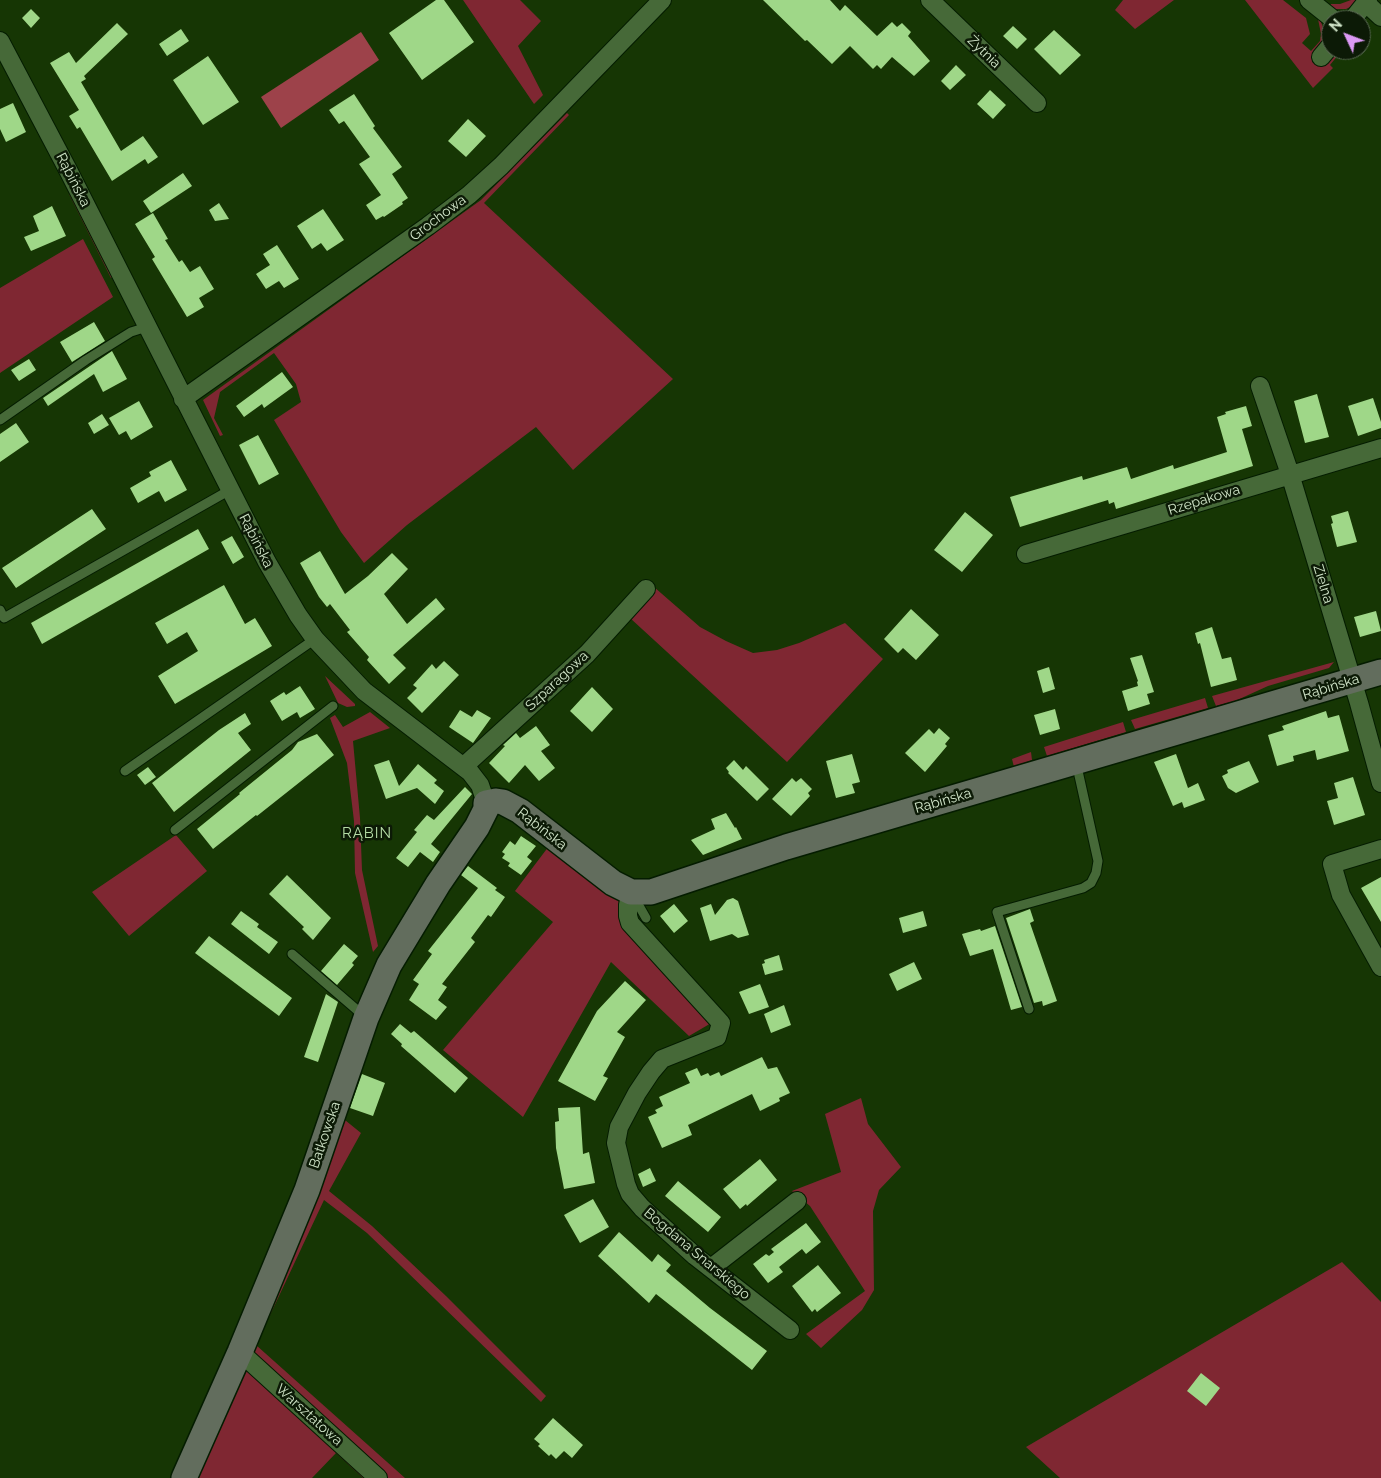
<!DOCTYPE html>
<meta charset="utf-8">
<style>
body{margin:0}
#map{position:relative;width:1381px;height:1478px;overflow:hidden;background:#163604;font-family:Raleway,sans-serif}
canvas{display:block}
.north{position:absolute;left:1321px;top:10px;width:50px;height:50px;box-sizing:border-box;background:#0c1a06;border:1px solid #5b6c54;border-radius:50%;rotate:313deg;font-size:14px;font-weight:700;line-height:20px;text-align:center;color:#d2e6ca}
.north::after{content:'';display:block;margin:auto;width:18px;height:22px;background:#dc99f4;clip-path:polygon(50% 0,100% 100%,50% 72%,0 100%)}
</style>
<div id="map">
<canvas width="1381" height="1478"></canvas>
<div class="north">N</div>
</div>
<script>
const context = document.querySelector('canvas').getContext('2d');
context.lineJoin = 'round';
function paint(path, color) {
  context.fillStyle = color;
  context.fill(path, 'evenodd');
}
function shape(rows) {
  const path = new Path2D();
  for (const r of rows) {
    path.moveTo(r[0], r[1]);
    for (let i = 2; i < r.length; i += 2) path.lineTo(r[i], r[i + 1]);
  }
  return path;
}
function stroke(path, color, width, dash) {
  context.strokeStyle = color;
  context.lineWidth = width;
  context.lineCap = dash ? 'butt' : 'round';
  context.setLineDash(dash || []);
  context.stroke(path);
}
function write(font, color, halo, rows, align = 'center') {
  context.font = font + ' Raleway,sans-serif';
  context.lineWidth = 5;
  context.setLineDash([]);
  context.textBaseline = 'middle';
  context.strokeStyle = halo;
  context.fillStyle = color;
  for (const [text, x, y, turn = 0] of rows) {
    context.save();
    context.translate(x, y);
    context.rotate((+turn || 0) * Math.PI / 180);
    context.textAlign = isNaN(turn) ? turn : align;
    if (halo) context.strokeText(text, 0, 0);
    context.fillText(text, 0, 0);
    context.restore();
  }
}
const green = shape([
 [463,0,520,0,541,21,518,46,543,95,534,104],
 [1123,0,1174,0,1135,29,1115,10],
 [1245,0,1283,0,1306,18,1310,34,1302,43,1311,51,1320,41,1321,34,1318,19,1319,17,1324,30,1324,42,1336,50,1342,50,1330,65,1333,68,1313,88],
 [1351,0,1360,0,1352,6,1346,9,1334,9,1330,6,1331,4,1340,4],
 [567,113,569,115,484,203,673,379,573,470,536,427,407,525,364,563,341,532,274,420,301,402,296,384,274,353,220,392,214,418,223,435,220,436,203,400,481,200],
 [69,194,72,195,113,277,111,278],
 [83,239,113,297,0,373,0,288],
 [646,580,700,627,726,641,753,653,777,650,799,643,845,623,883,659,787,762,630,618,588,645],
 [1334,662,1329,668,1268,686,1235,701,1216,706,1212,696],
 [325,676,355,704,355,706,347,707,338,703],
 [1205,698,1208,708,1135,729,1131,720],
 [370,712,390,728,353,741,360,818,362,870,378,946,373,952,355,873,354,821,347,763,330,718,335,715,343,727],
 [1123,722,1126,732,1047,756,1044,747],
 [1031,752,1032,760,1014,767,1012,759],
 [176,835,207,871,129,936,92,892],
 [549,846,621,896,713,1022,689,1036,611,962,523,1117,443,1050,553,922,515,891],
 [861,1098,868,1124,901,1167,879,1190,873,1211,874,1290,862,1310,821,1348,806,1334,865,1291,810,1206,792,1191,841,1172,825,1114],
 [340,1116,361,1133,329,1191,372,1226,446,1296,546,1396,541,1402,367,1233,324,1200,256,1345,405,1478,386,1478,247,1352],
 [1342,1262,1381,1302,1381,1478,1060,1478,1026,1447],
 [242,1365,372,1478,363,1478,336,1453,312,1478,193,1478]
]);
const forest = shape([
 [361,32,379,60,281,128,261,97]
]);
const building = shape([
 [436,0,444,0,474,42,422,80,389,33],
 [763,0,830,0,840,11,845,5,877,36,892,22,897,27,902,23,911,32,908,36,930,61,914,76,892,57,881,69,877,65,873,69,850,46,832,64,807,40,805,41],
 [31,9,40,18,31,28,22,18],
 [117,23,128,34,84,76,86,79,81,82,121,151,143,136,158,157,148,164,145,159,112,181,80,127,77,129,69,116,79,110,50,63,69,52,76,63],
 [1013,26,1027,39,1017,49,1003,36],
 [181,29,189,41,167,56,159,44],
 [1054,30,1081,55,1060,75,1034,49],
 [208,56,239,102,203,125,173,80],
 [956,65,966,75,950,90,941,81],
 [990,90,1006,105,993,119,977,104],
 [354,94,375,126,373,128,402,167,392,174,408,198,402,202,403,204,384,217,383,216,376,220,366,205,381,195,359,164,370,157,344,121,339,124,329,110],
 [13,103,26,132,6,142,0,129,0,109],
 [468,119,486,136,466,157,448,141],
 [183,173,192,186,151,213,143,201],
 [219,203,229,219,215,221,209,210],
 [52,206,66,236,31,251,24,237,39,231,33,216],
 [323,209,344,240,327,251,321,243,312,249,297,226],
 [153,213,168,239,165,240,179,262,182,260,190,272,200,266,214,289,199,298,204,307,187,317,152,259,155,257,135,224],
 [277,245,299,279,284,288,279,281,266,289,256,274,270,265,263,254],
 [94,322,105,341,72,362,60,342],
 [112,351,127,379,103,392,94,374,48,406,43,398],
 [29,359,36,370,19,381,11,370],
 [282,372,293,387,264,408,262,404,244,417,236,406],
 [1317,394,1329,437,1305,443,1294,401],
 [1373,398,1381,422,1381,428,1358,436,1348,406],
 [139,401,153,427,131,440,126,431,119,435,109,418],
 [1246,406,1252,426,1242,429,1253,466,1116,509,1114,502,1109,504,1108,500,1020,527,1010,497,1082,476,1083,480,1127,467,1131,479,1173,465,1174,469,1227,452,1217,417,1226,414,1225,412],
 [102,414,109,425,94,434,88,423],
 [16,423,29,442,0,462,0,434],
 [258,435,279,474,259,485,239,445],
 [171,460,187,490,165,502,159,491,138,503,130,488,151,476,149,472],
 [92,509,106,529,16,588,2,568],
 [1348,511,1357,542,1337,547,1331,524,1333,523,1331,516],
 [965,512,993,535,962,572,934,550],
 [198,529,209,549,42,644,31,623],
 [232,536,244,557,233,564,221,542],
 [320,551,345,594,368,576,392,553,408,569,384,594,407,624,436,598,445,609,393,655,406,668,389,684,367,660,369,657,347,632,350,630,330,604,327,607,319,597,300,563],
 [224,585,245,624,255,618,272,646,175,704,158,676,198,651,187,632,167,644,155,623],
 [911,609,939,635,916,660,903,648,898,653,884,639],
 [1376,611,1381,631,1360,637,1354,617],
 [1212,627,1222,659,1231,657,1237,680,1211,687,1200,643,1198,644,1195,633],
 [1142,655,1154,692,1147,694,1150,704,1128,711,1122,691,1138,686,1137,682,1138,681,1130,658],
 [444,661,459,675,422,713,407,698,417,688,413,685,432,664,436,669],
 [1049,667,1055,689,1043,693,1037,671],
 [300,686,315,709,300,718,297,712,282,721,270,701,284,692,286,695],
 [592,687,613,709,592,732,570,711],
 [1055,709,1060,729,1040,735,1034,715],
 [460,710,472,717,477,710,491,718,473,743,449,727],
 [1326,711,1328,718,1339,715,1349,751,1317,760,1315,750,1293,756,1294,761,1277,766,1268,735,1284,730,1282,726],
 [245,713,251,724,238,733,251,750,174,812,152,783,219,730],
 [536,726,550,745,541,751,555,768,539,781,525,765,509,783,489,763,505,746,503,745,516,733,520,738],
 [939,728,950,738,945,744,947,746,925,772,905,753,929,729,934,734],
 [317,734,334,755,257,816,256,815,213,849,197,829,240,794,239,793,292,750,298,742],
 [852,754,860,782,852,784,855,793,836,798,826,761],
 [1176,754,1188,788,1198,783,1205,800,1184,808,1182,802,1173,806,1154,762],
 [389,760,399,786,418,764,437,780,434,783,444,791,435,804,417,788,386,799,374,765],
 [734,760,743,770,746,766,769,789,757,801,728,773,729,772,726,768],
 [1249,761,1259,782,1236,793,1228,788,1222,776,1228,773,1227,770],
 [148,767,156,777,145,785,137,775],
 [1353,777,1365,815,1334,825,1327,801,1338,798,1334,783],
 [792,778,796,782,801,778,812,789,808,793,810,796,791,816,772,799],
 [465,787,472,794,431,844,440,852,433,862,420,852,408,867,396,858,417,832,414,830,427,815,434,820],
 [726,813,735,828,736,827,742,839,703,855,691,840,715,829,711,819],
 [521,836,536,846,527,857,532,861,521,875,508,866,510,863,502,858,505,854,502,852,510,841,515,845],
 [468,866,497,888,495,890,505,897,491,917,488,915,471,938,475,942,442,984,447,987,438,1000,447,1007,436,1020,409,1000,419,984,413,980,432,954,428,951,478,888,461,875],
 [287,875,331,918,313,940,302,929,304,927,269,894],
 [1381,877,1381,922,1361,888],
 [733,898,738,901,749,935,738,938,732,934,710,941,700,908,711,904,715,915,727,900],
 [674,904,688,921,674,933,660,916],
 [1030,909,1034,921,1030,923,1057,1001,1043,1006,1042,1001,1034,1003,1006,918],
 [241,911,259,924,257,927,278,942,269,954,231,924],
 [923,911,927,926,903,933,899,918],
 [995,926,1022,1007,1011,1010,993,949,970,956,962,934,980,929,981,931],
 [209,936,292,998,279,1016,195,953],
 [344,944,358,956,352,963,354,965,337,985,321,971],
 [779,955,783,970,765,975,762,964,765,963,764,960],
 [914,962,922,979,897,991,889,974],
 [625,981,646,1000,617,1032,625,1037,603,1076,608,1078,595,1101,558,1081,597,1011],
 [760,984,769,1007,749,1014,739,992],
 [326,994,338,1002,318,1062,304,1057],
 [784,1005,791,1025,771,1033,764,1014],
 [400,1024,411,1033,414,1031,468,1078,455,1093,401,1046,402,1044,391,1034],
 [762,1057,768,1069,777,1067,790,1093,779,1098,780,1101,760,1111,752,1094,688,1125,692,1135,662,1148,648,1117,657,1113,655,1110,663,1106,659,1097,690,1083,685,1073,697,1068,701,1076,708,1073,710,1076,719,1072,721,1076],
 [362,1074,385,1083,373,1116,350,1108],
 [580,1107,583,1154,589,1152,595,1183,564,1189,556,1148,555,1122,559,1121,558,1108],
 [760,1159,777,1180,747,1206,746,1204,740,1209,723,1189],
 [650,1168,656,1181,643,1187,638,1174],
 [678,1181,721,1217,708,1232,665,1196],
 [593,1199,609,1227,580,1243,564,1215],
 [806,1223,821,1242,806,1254,802,1249,779,1267,783,1272,768,1283,753,1264,766,1254,769,1256,774,1252,771,1249],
 [619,1232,652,1262,658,1254,671,1265,666,1271,710,1308,767,1351,752,1370,656,1294,649,1303,598,1256],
 [818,1265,841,1293,817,1312,815,1309,812,1312,792,1286],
 [1201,1373,1220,1388,1206,1406,1187,1391],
 [553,1418,583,1445,572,1458,564,1451,556,1459,551,1454,549,1456,538,1446,540,1444,534,1439]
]);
const lane = shape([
 [0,420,86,360,131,332,147,327],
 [0,610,4,618,230,490],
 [125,771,315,639],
 [175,830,333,706],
 [639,893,638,904,646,918],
 [292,954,364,1016],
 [1029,1009,997,912,1083,888,1091,883,1096,873,1098,861,1076,762]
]);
const street = shape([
 [930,0,1037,103],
 [1309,0,1334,20],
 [1366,3,1381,17],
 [1352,20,1368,0],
 [0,41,68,170,267,562,298,615,315,639,364,691,470,772,480,785,486,803],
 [1321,57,1331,45],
 [1260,386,1290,474,1359,703,1381,783],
 [183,399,428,226,469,195,501,166,662,0],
 [1026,554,1381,448],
 [463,767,587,654,646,589],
 [1381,849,1332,864,1341,895,1381,967],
 [631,892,628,905,628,916,630,923,721,1023,717,1037,662,1059,651,1072,637,1093,619,1127,616,1143,626,1184,630,1194,642,1208,695,1256,790,1330],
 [711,1268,797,1201],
 [240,1352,378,1478]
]);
const secondary = shape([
 [184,1478,240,1352,307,1190,366,1018,389,965,438,884,477,827,486,809,486,803,496,801,503,802,520,811,613,883,631,892,651,892,786,847,1381,672]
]);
const streetNames = [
 ["Żytnia",984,52,44],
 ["Rąbińska",73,180,63],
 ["Grochowa",438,218,-37],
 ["Rzepakowa",1204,500,-17],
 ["Rąbińska",256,541,63],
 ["Zielna",1323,584,73],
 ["Szparagowa",557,681,-43],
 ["Rąbińska",1331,687,-17],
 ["Rąbińska",943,801,-16],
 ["Rąbińska",542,829,38],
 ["Batkowska",325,1135,-71],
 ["Bogdana Snarskiego",697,1254,40],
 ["Warsztatowa",309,1415,42]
];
const neighbourhoodNames = [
 ["RĄBIN",367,833]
];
paint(green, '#7f2732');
paint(forest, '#9d424a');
paint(building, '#9fd788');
stroke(lane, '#041c00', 11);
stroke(street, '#041c00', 20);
stroke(secondary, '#041c00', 28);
stroke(lane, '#466938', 9);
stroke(street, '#466938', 18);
stroke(secondary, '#626d5d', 25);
write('14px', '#d2e6ca', '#0c1a06', streetNames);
context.letterSpacing = '1px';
write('15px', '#b5dca6', '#0c1a06', neighbourhoodNames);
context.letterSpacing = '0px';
</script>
